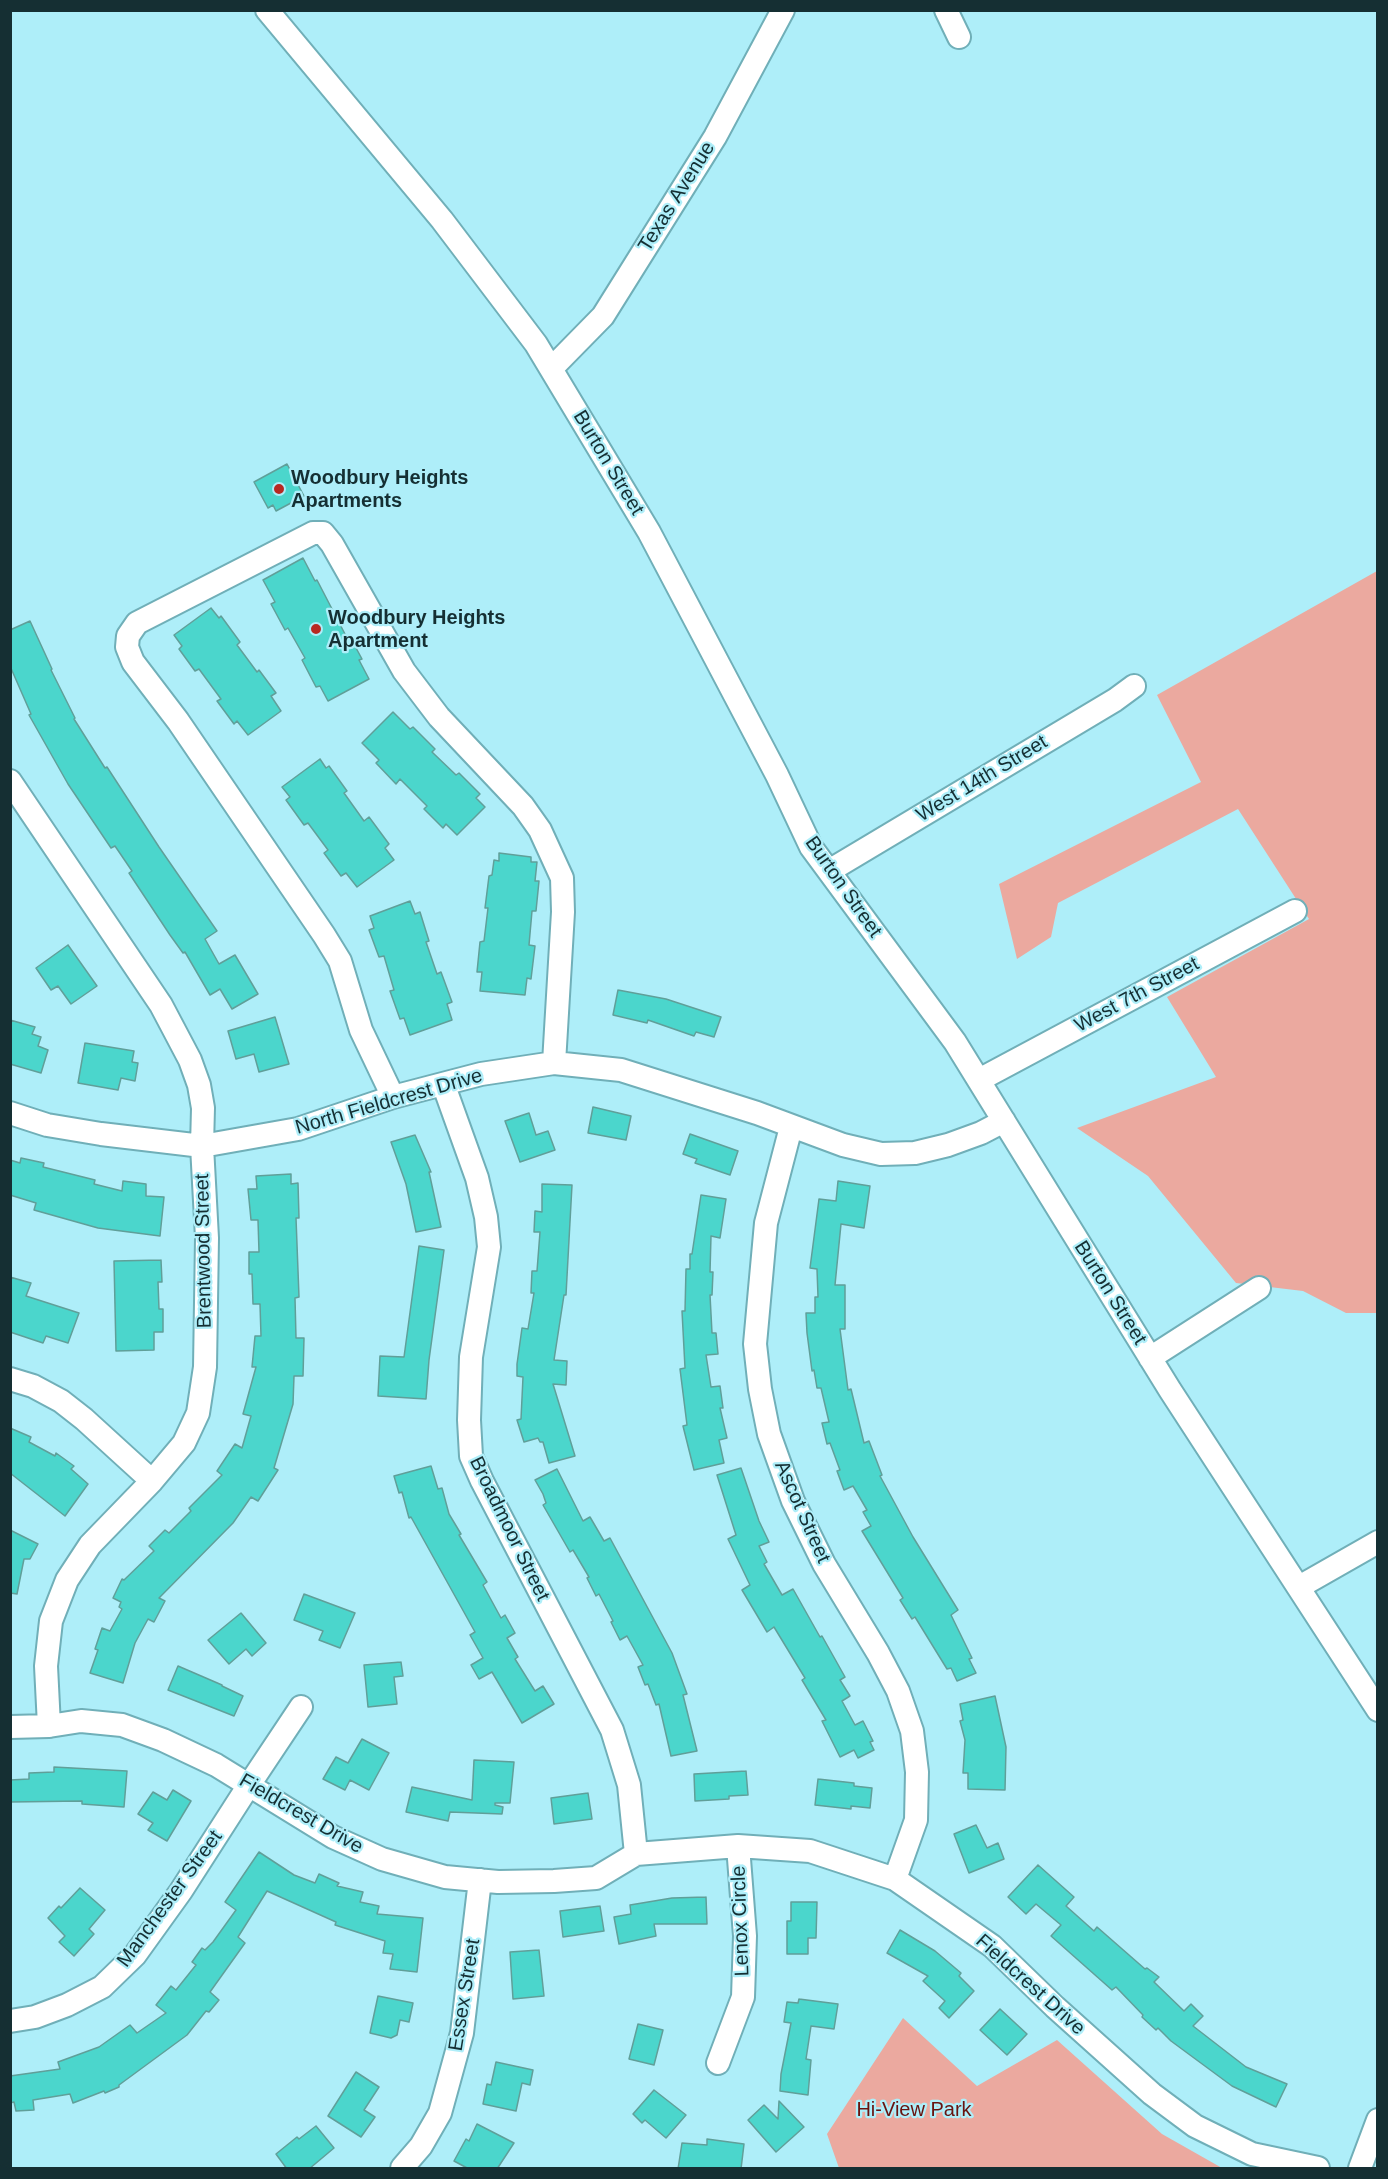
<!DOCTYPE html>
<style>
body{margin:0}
#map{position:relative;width:1388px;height:2179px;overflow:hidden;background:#aeeef9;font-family:Arial,sans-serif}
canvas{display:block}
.frame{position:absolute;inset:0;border:12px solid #152f33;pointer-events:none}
</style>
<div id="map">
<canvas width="1388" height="2179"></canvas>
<div class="frame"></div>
</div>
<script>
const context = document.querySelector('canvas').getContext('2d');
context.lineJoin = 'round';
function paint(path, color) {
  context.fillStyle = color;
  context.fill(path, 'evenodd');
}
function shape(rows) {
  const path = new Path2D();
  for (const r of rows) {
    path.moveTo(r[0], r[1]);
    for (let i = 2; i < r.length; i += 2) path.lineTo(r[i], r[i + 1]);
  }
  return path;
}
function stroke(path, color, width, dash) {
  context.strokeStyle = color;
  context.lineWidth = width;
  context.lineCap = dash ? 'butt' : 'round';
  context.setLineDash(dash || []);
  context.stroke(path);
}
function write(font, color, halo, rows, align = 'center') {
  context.font = font + ' Arial,sans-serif';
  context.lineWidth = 4.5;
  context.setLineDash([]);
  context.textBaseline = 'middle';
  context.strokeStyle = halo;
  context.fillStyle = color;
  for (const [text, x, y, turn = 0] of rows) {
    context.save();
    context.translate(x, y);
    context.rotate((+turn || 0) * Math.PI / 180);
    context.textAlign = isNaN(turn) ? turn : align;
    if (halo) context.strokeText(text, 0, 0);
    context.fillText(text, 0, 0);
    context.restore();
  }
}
const green = shape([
 [1377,571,1377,1313,1346,1313,1303,1291,1236,1283,1148,1176,1077,1128,1216,1077,1167,997,1309,919,1238,809,1058,903,1051,937,1017,959,999,884,1201,782,1157,695],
 [903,2018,977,2086,1057,2040,1162,2134,1222,2168,839,2168,827,2134]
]);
const building = shape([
 [287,464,304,496,276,511,273,505,268,508,254,482,287,464],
 [303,558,315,581,317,580,346,636,349,635,362,659,359,660,369,679,328,701,320,686,316,687,302,660,305,658,288,628,285,630,271,604,275,602,263,580,303,558],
 [211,608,219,618,221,616,240,642,237,645,257,672,259,670,276,693,271,696,281,711,248,735,237,721,234,724,217,701,221,699,199,669,195,671,179,649,182,646,174,635,211,608],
 [30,621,52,669,51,670,75,718,74,719,105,768,107,767,159,847,217,931,205,939,219,964,235,955,258,994,232,1009,220,989,210,995,185,952,183,953,170,935,129,873,132,871,115,846,111,848,68,784,29,715,31,714,10,666,10,630,30,621],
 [393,712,410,729,413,727,435,749,432,752,456,775,459,773,480,794,476,798,485,807,457,835,446,824,443,828,424,809,427,806,400,779,396,784,376,763,379,760,362,743,393,712],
 [320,759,326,768,329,766,347,791,344,793,364,821,369,817,389,844,385,848,394,860,357,887,346,873,341,876,324,853,328,850,308,823,304,825,286,800,290,797,282,787,320,759],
 [499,853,531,857,531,862,537,862,535,881,539,881,536,911,532,911,529,945,535,946,531,979,527,978,525,995,480,991,482,972,477,972,480,942,484,941,488,908,485,908,489,876,492,875,494,860,499,861,499,853],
 [410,901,415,914,420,912,429,941,426,942,437,974,441,972,452,1002,447,1004,452,1020,410,1035,404,1018,400,1019,390,991,394,990,384,956,379,957,369,930,374,928,370,916,410,901],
 [68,945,97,986,71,1004,58,986,51,990,36,968,68,945],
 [618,990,666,999,721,1017,714,1037,696,1032,694,1036,648,1020,647,1023,613,1015,618,990],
 [275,1017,289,1064,259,1072,254,1054,236,1059,228,1031,275,1017],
 [10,1020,35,1027,32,1034,41,1037,38,1046,48,1050,41,1073,10,1064,10,1020],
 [85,1043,134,1051,132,1062,138,1063,135,1081,121,1078,118,1090,78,1083,85,1043],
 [593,1107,631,1116,626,1140,588,1133,593,1107],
 [529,1113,536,1135,548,1131,555,1150,520,1162,505,1121,529,1113],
 [690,1134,738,1151,730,1175,695,1163,697,1159,683,1154,690,1134],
 [415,1135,431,1172,429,1172,441,1227,416,1232,406,1184,391,1142,415,1135],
 [21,1158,44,1163,43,1167,95,1180,94,1184,122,1191,123,1181,146,1184,146,1196,164,1197,160,1236,98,1228,34,1210,36,1203,10,1195,10,1160,20,1163,21,1158],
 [291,1174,291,1184,298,1183,299,1218,296,1218,299,1297,295,1298,296,1338,304,1338,303,1376,294,1376,293,1404,274,1468,278,1470,258,1501,251,1497,233,1523,159,1598,165,1601,154,1622,148,1619,135,1643,123,1683,90,1673,98,1650,95,1649,102,1628,110,1631,122,1609,119,1607,121,1602,113,1598,122,1579,124,1580,154,1551,149,1546,165,1530,169,1533,191,1511,189,1508,222,1475,217,1471,235,1444,242,1448,251,1416,243,1414,256,1367,252,1367,255,1336,261,1336,260,1304,253,1304,252,1274,249,1274,249,1252,259,1252,258,1220,251,1220,248,1189,257,1189,256,1176,291,1174],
 [838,1181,870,1186,864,1228,841,1224,835,1285,845,1285,845,1329,840,1329,848,1390,851,1389,864,1443,869,1441,882,1475,880,1476,913,1537,958,1610,951,1615,972,1658,969,1659,976,1673,957,1681,951,1668,947,1669,915,1617,912,1619,900,1600,903,1598,862,1531,871,1526,863,1512,867,1510,853,1486,844,1490,837,1471,840,1470,830,1443,827,1444,822,1423,829,1422,821,1388,817,1388,814,1370,812,1371,807,1333,806,1313,815,1313,815,1297,818,1297,817,1269,810,1268,819,1199,836,1201,838,1181],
 [542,1184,572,1185,566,1295,564,1295,554,1360,567,1361,566,1385,553,1384,575,1456,549,1463,543,1442,540,1442,538,1438,524,1442,517,1420,521,1419,523,1377,517,1376,517,1364,522,1328,528,1329,534,1293,531,1293,532,1271,537,1271,540,1232,534,1232,535,1211,542,1212,542,1184],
 [701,1195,726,1199,720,1238,711,1236,710,1272,713,1272,712,1295,710,1295,712,1333,716,1333,718,1354,706,1355,711,1387,720,1386,723,1408,720,1408,727,1438,719,1440,724,1463,694,1470,683,1426,687,1425,680,1369,685,1368,682,1311,685,1311,686,1269,690,1269,690,1254,692,1254,701,1195],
 [419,1246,444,1250,429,1360,426,1399,378,1396,380,1356,404,1357,419,1246],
 [161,1260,162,1282,158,1282,159,1309,163,1309,163,1332,154,1332,154,1350,116,1351,114,1261,161,1260],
 [10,1277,31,1283,26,1296,79,1313,68,1343,46,1336,43,1343,10,1332,10,1277],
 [10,1428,31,1437,29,1442,55,1456,56,1453,74,1466,71,1469,88,1484,65,1516,10,1473,10,1428],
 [431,1466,438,1489,442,1488,449,1514,461,1534,459,1535,487,1582,483,1585,501,1618,505,1615,515,1633,507,1638,518,1657,515,1659,535,1691,543,1686,554,1704,522,1723,492,1672,479,1679,471,1665,483,1658,470,1635,475,1632,411,1517,409,1518,402,1492,399,1493,394,1476,431,1466],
 [741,1468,759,1521,769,1542,759,1546,767,1562,764,1564,782,1595,793,1589,820,1637,822,1636,845,1677,840,1680,850,1696,842,1701,855,1725,863,1721,873,1741,870,1742,874,1750,858,1758,854,1750,840,1757,822,1721,826,1720,802,1680,805,1678,774,1627,767,1632,742,1590,750,1585,728,1539,736,1535,717,1475,741,1468],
 [557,1469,583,1521,590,1517,604,1541,610,1538,672,1653,687,1694,683,1695,697,1751,671,1756,659,1704,656,1705,648,1684,645,1685,638,1667,643,1665,627,1636,620,1640,611,1622,613,1621,599,1594,596,1596,587,1578,589,1577,573,1550,570,1552,543,1505,546,1503,543,1494,535,1480,557,1469],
 [10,1530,38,1544,30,1559,24,1559,17,1594,10,1593,10,1530],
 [304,1594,355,1613,340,1648,319,1640,323,1631,294,1620,304,1594],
 [241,1613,266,1643,252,1656,246,1649,229,1664,208,1640,241,1613],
 [401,1662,403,1676,394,1677,397,1704,368,1707,364,1665,401,1662],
 [178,1666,222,1685,222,1686,243,1696,234,1716,168,1690,178,1666],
 [995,1696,1006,1747,1005,1790,968,1789,968,1773,963,1773,965,1740,960,1721,963,1720,960,1704,995,1696],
 [362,1739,389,1753,369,1790,350,1780,345,1790,323,1779,336,1757,348,1763,362,1739],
 [474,1760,514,1762,510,1803,495,1803,495,1805,503,1807,502,1814,450,1812,448,1821,406,1812,412,1787,472,1800,474,1760],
 [54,1767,127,1771,124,1807,82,1804,82,1801,10,1802,10,1780,29,1779,29,1773,54,1772,54,1767],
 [746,1771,748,1795,729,1796,729,1799,695,1801,694,1774,746,1771],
 [818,1779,854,1783,854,1786,872,1788,870,1808,851,1806,851,1809,815,1805,818,1779],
 [173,1790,191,1801,167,1841,148,1830,153,1823,138,1814,153,1792,167,1800,173,1790],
 [588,1793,592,1819,554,1824,551,1798,588,1793],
 [976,1825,987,1848,998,1843,1004,1859,969,1873,954,1834,976,1825],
 [259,1852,294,1875,315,1883,319,1874,339,1883,337,1886,363,1892,360,1902,379,1906,377,1914,423,1918,417,1972,390,1969,393,1954,383,1953,385,1941,335,1925,336,1922,267,1891,238,1937,245,1943,210,1992,219,2000,209,2012,206,2011,187,2035,119,2085,119,2087,105,2093,104,2091,73,2103,70,2094,33,2100,34,2110,16,2111,14,2102,10,2103,10,2076,60,2069,58,2062,99,2047,130,2025,137,2033,166,2013,156,2005,171,1986,176,1990,196,1965,192,1962,202,1948,205,1950,213,1942,236,1910,225,1902,259,1852],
 [1038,1865,1074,1897,1066,1906,1094,1931,1097,1927,1145,1969,1147,1968,1159,1977,1154,1982,1184,2011,1191,2004,1203,2016,1193,2026,1246,2067,1287,2084,1276,2107,1232,2086,1171,2041,1158,2028,1156,2030,1142,2017,1143,2015,1116,1987,1112,1990,1051,1936,1061,1925,1036,1904,1026,1914,1008,1897,1038,1865],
 [80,1888,105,1910,89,1929,94,1934,74,1956,59,1942,65,1936,48,1918,59,1906,61,1908,80,1888],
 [706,1897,707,1924,654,1924,656,1936,619,1944,614,1917,631,1914,630,1905,672,1898,706,1897],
 [791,1902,817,1902,816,1938,808,1938,808,1954,787,1954,787,1921,791,1921,791,1902],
 [600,1906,604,1931,563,1937,560,1911,600,1906],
 [900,1930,935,1951,961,1973,959,1976,974,1991,949,2018,939,2008,945,2001,923,1981,928,1976,887,1953,900,1930],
 [539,1950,544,1996,513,1999,510,1952,539,1950],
 [378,1996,413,2003,409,2022,400,2020,397,2035,391,2038,370,2033,378,1996],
 [799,1999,838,2004,834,2029,811,2026,806,2059,811,2060,808,2095,780,2091,781,2074,791,2023,784,2022,787,2002,798,2003,799,1999],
 [1000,2009,1027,2034,1007,2055,980,2030,1000,2009],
 [638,2024,663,2030,654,2065,629,2059,638,2024],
 [496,2062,533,2070,530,2085,522,2083,516,2111,483,2104,487,2084,491,2085,496,2062],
 [356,2072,379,2087,364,2110,375,2117,361,2137,328,2116,356,2072],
 [654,2090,686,2115,666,2138,645,2120,642,2123,633,2114,654,2090],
 [779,2101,804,2127,776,2152,748,2120,764,2105,778,2119,779,2101],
 [477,2124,514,2143,497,2169,469,2169,454,2161,466,2139,469,2141,477,2124],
 [316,2126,334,2148,309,2169,287,2169,276,2154,297,2137,299,2139,316,2126],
 [707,2139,744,2144,741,2169,678,2169,682,2143,707,2145,707,2139]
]);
const minor = shape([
 [267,10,442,220,536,344,649,532,777,775,811,847,955,1042,1170,1390,1378,1710],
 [946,10,959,37],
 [551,369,603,316,715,137,783,10],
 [10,781,161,1005,190,1060,199,1085,203,1108,202,1146,207,1238,205,1367,198,1413,184,1443,152,1481,90,1545,67,1580,51,1621,46,1666,49,1726],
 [829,871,1115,700,1134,686],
 [979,1080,1295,911],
 [444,1086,477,1178,486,1217,489,1247,471,1357,469,1420,471,1456,482,1481,612,1730,629,1785,636,1854],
 [393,1097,361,1030,340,961,324,935,178,721,133,662,127,647,128,636,137,623,313,533,323,533,332,544,404,671,439,717,523,806,540,830,562,878,563,912,554,1063],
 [10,1113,47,1125,101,1134,202,1146,298,1129,393,1097,481,1074,554,1063,621,1070,757,1113,843,1145,881,1154,915,1153,948,1145,981,1133,1004,1121],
 [791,1127,766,1223,755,1344,760,1389,769,1434,793,1501,824,1564,878,1653,898,1691,912,1731,917,1772,916,1820,895,1879],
 [1150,1358,1259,1288],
 [10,1379,33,1386,61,1401,84,1419,152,1481],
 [1299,1587,1378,1542],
 [10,1727,49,1726,81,1721,122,1725,163,1740,216,1765,333,1837,382,1859,445,1877,498,1882,554,1881,596,1878,636,1854,738,1846,810,1851,895,1879,992,1946,1055,2007,1152,2094,1195,2126,1252,2154,1318,2168],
 [10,2021,35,2017,67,2005,102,1987,135,1955,181,1891,249,1785,301,1707],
 [718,2063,743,1997,745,1936,738,1846],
 [402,2168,421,2146,440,2113,462,2033,480,1880],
 [1360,2168,1378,2120]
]);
const markers = [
 [279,489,6,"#b72922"],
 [316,629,6,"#b72922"]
];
const streetNames = [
 ["Texas Avenue",677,197,-58],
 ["Burton Street",608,463,59],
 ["West 14th Street",982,779,-31],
 ["Burton Street",843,887,55],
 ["West 7th Street",1137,995,-28],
 ["North Fieldcrest Drive",389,1102,-16],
 ["Brentwood Street",204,1251,-91],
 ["Burton Street",1110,1293,58],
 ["Ascot Street",802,1512,66],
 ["Broadmoor Street",509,1529,64],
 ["Fieldcrest Drive",301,1814,30],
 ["Manchester Street",170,1899,-54],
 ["Lenox Circle",741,1921,-92],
 ["Fieldcrest Drive",1030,1985,42],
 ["Essex Street",465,1995,-81]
];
const poiNames = [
 ["Woodbury Heights",291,478],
 ["Apartments",291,501],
 ["Woodbury Heights",328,618],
 ["Apartment",328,641]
];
const parkNames = [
 ["Hi-View Park",914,2110]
];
paint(green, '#eba99f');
paint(building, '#4bd6cc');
stroke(building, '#609f99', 1.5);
stroke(minor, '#70afb8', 26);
stroke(minor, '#fff', 22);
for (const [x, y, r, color] of markers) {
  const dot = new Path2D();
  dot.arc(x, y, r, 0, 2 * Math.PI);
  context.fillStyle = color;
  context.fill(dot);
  stroke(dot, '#aeeef9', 2);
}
write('20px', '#152f33', '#aeeef9', streetNames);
write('bold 20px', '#152f33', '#aeeef9', poiNames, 'left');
write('20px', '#68130f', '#aeeef9', parkNames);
</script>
